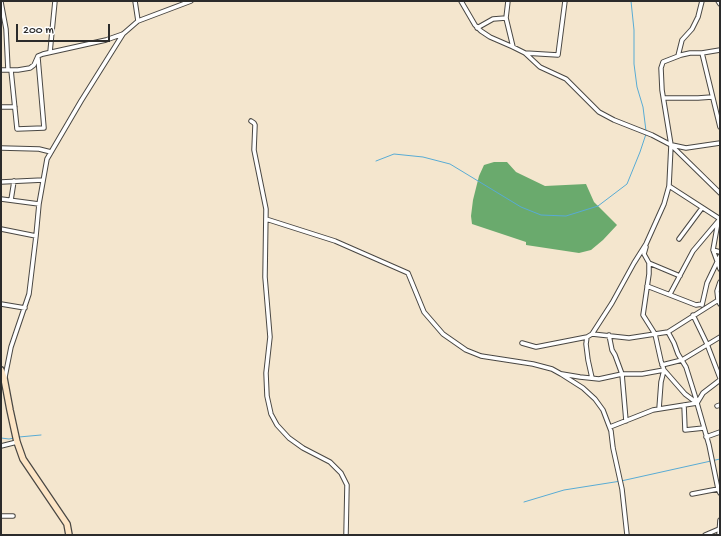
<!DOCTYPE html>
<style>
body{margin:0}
#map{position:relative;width:721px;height:536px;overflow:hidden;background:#f4e6ce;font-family:"Gochi Hand",sans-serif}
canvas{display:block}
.frame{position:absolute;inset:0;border:2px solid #2b2b2b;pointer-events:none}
.scale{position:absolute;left:16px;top:24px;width:94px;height:18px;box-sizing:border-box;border:2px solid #2b2b2b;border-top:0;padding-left:5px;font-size:12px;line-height:14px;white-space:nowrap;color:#2b2b2b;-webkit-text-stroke:3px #fff;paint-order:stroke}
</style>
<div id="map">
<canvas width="721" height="536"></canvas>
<div class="frame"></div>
<div class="scale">200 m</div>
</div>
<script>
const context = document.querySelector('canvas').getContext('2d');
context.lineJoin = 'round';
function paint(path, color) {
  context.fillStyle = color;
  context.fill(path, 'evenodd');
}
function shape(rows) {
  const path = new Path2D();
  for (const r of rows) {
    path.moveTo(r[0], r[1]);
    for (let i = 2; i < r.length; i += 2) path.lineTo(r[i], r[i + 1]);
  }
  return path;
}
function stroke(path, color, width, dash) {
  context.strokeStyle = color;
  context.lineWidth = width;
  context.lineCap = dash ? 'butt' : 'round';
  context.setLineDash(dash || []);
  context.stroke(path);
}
const forest = shape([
 [494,162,507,162,516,172,545,186,586,184,594,202,617,225,603,240,591,250,579,253,526,245,526,242,472,224,471,216,473,200,479,176,484,165]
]);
const stream = shape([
 [631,1,634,30,634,64,637,87,643,107,646,131],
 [376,161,394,154,423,157,450,164,521,207,541,215,566,216,598,206,627,184,640,152,646,134],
 [19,437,41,435],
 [1,438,9,439,14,438],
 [524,502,564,490,621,481,720,459]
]);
const minor = shape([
 [135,1,138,21],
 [461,1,475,25,481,31,490,37,513,47,525,53,540,67,566,79,599,112,614,120,652,135,671,145,720,193],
 [508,1,506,18,513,47],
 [718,1,720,4],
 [1,2,6,29,8,70],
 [477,28,493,19,506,18],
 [50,52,55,1],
 [525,53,558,55,565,1],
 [702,53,720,127],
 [678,56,682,40,692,29,698,17,702,1],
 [1,70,18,70,30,68,34,65,38,56,43,54,106,40,123,34,138,21,191,1],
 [11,70,17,129,44,128,38,58],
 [664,98,698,98,712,97],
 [1,107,15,107],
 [251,121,254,123,255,125,254,150,266,209,265,277,270,337,266,373,267,396,271,414,277,425,289,438,303,448,330,462,341,473,347,485,346,535],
 [672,145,686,148,720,143],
 [1,148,39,149,51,152],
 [1,182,43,180],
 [669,186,720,219],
 [1,199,39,204],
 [11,200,14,181],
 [266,219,335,241,408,273,424,312,443,334,466,350,481,356,533,364,552,369,561,374,583,388,595,399,603,410,611,431,613,448,622,489,627,535],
 [718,222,713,250,720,269],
 [1,229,36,236],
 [679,239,702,208],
 [646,247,644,254,649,263,649,274,643,315,655,334,661,361,664,370,685,394,697,403,709,445,718,489,720,493],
 [713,250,720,252],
 [649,263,680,276],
 [720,282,717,291,718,300,720,304],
 [647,286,696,305,702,304],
 [670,294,693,251,720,219],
 [1,304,25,308],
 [702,305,707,283,720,256],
 [693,315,707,344,720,378],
 [668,332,674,343,678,354,686,367,697,402],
 [592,334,612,303,634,263,646,244,664,204,669,186,671,145,662,90,661,68,663,62,681,55,690,53,702,53,720,50],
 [609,335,612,350,615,355,622,374,626,421],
 [587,337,586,344,588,360,592,378],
 [522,343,536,347,587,337,592,334,629,338,668,332,720,299],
 [662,365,682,360,720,337],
 [562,374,580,377,599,379,622,374,642,374,664,370,661,382,659,409],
 [5,377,11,347,29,294,36,236,39,204,47,159,81,101,123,34],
 [697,403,703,393,720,380],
 [684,405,685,430,704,428],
 [717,406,720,405],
 [610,427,653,410,697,403],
 [706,437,720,432],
 [1,446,17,442],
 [692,494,718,489],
 [1,516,13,516],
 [705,535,719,529],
 [719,535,720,520]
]);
const secondary = shape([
 [1,370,4,378,10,410,17,442,23,459,67,524,69,535]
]);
paint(forest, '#6aaa6d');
stroke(stream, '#58abd4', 1);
stroke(minor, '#494743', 5.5);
stroke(secondary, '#494743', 8);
stroke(minor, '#fff', 3.5);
stroke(secondary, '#fde5c5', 5.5);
</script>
